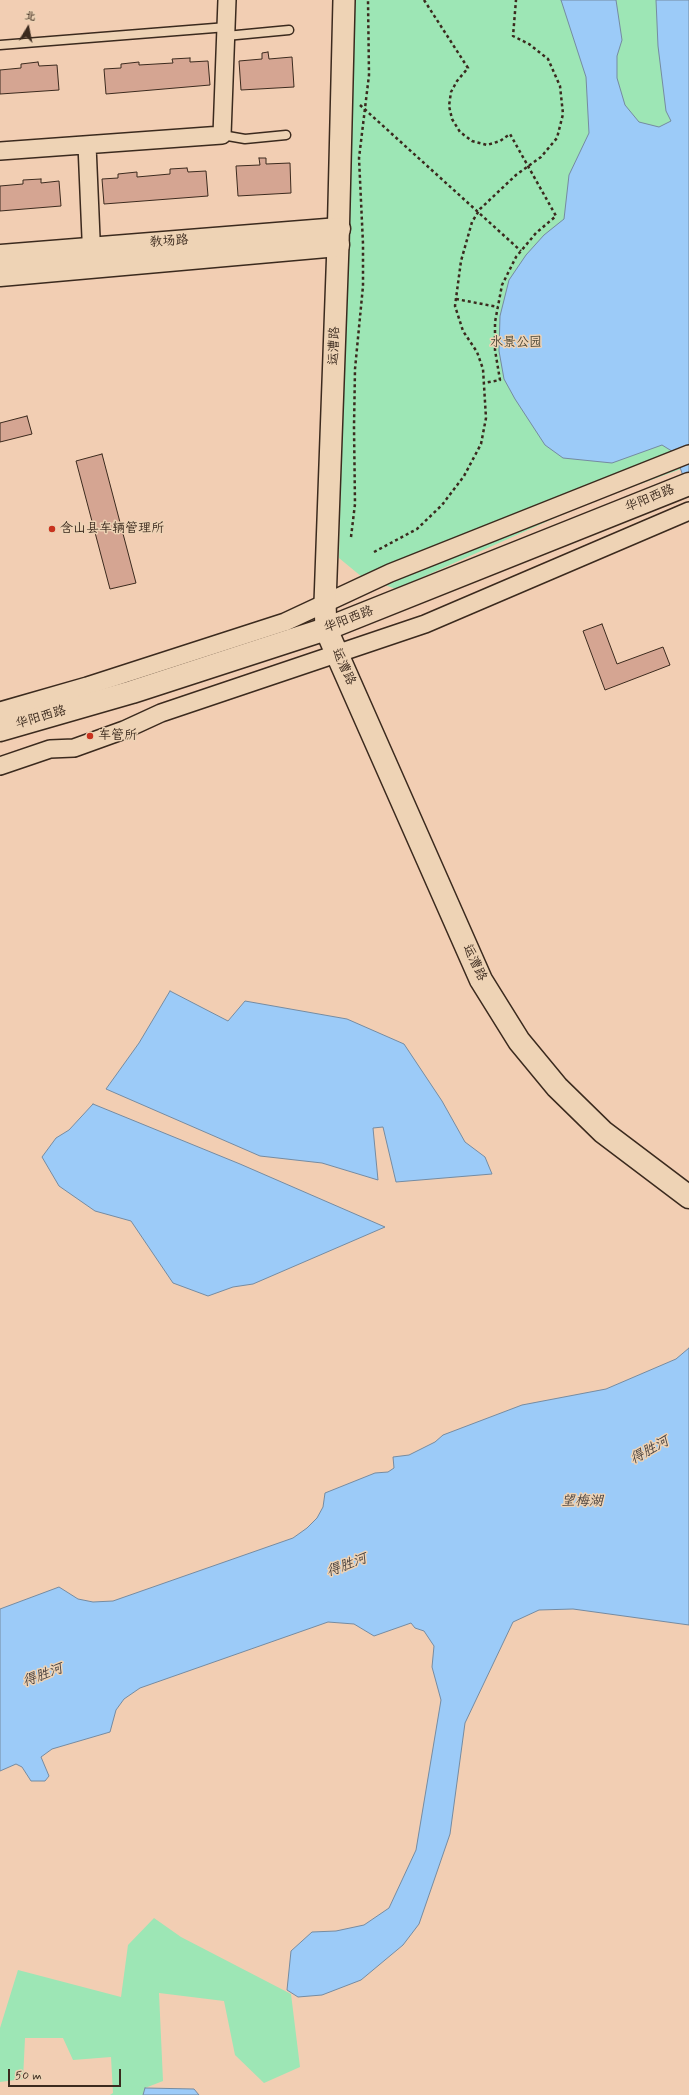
<!DOCTYPE html>
<meta charset="utf-8">
<style>
body{margin:0}
#map{position:relative;width:689px;height:2095px;overflow:hidden;background:#f2ceb3;font-family:Mynerve,"LXGW WenKai TC",sans-serif}
canvas{display:block}
.north{position:absolute;left:8px;top:8px;width:40px;height:40px;-webkit-text-stroke:3px #eed3b5;paint-order:stroke;rotate:10deg;font-size:11px;font-weight:700;line-height:16px;text-align:center;color:#3b2a1e}
.north::after{content:'';display:block;margin:auto;width:14px;height:18px;background:#3b2a1e;clip-path:polygon(50% 0,100% 100%,50% 72%,0 100%)}
.scale{position:absolute;left:8px;top:2069px;width:113px;height:18px;box-sizing:border-box;border:2px solid #3b2a1e;border-top:0;padding-left:5px;font-size:12px;line-height:14px;white-space:nowrap;color:#3b2a1e;-webkit-text-stroke:3px #eed3b5;paint-order:stroke}
</style>
<div id="map">
<canvas width="689" height="2095"></canvas>
<div class="north">北</div>
<div class="scale">50 m</div>
</div>
<script>
const context = document.querySelector('canvas').getContext('2d');
context.lineJoin = 'round';
function paint(path, color) {
  context.fillStyle = color;
  context.fill(path, 'evenodd');
}
function shape(rows) {
  const path = new Path2D();
  for (const r of rows) {
    path.moveTo(r[0], r[1]);
    for (let i = 2; i < r.length; i += 2) path.lineTo(r[i], r[i + 1]);
  }
  return path;
}
function stroke(path, color, width, dash) {
  context.strokeStyle = color;
  context.lineWidth = width;
  context.lineCap = dash ? 'butt' : 'round';
  context.setLineDash(dash || []);
  context.stroke(path);
}
function write(font, color, halo, rows, align = 'center') {
  context.font = font + ' Mynerve,"LXGW WenKai TC",sans-serif';
  context.lineWidth = 3;
  context.setLineDash([]);
  context.textBaseline = 'middle';
  context.strokeStyle = halo;
  context.fillStyle = color;
  for (const [text, x, y, turn = 0] of rows) {
    context.save();
    context.translate(x, y);
    context.rotate((+turn || 0) * Math.PI / 180);
    context.textAlign = isNaN(turn) ? turn : align;
    if (halo) context.strokeText(text, 0, 0);
    context.fillText(text, 0, 0);
    context.restore();
  }
}
const green = shape([
 [352,0,689,0,689,466,586,504,396,589,362,577,339,558],
 [154,1918,181,1937,291,1994,300,2067,264,2083,235,2055,224,2001,159,1993,163,2081,145,2088,143,2095,110,2095,113,2093,111,2057,73,2060,63,2038,25,2038,23,2079,0,2082,0,2028,18,1970,121,1997,128,1945]
]);
const water = shape([
 [561,0,616,0,622,40,617,56,617,78,625,105,639,122,659,127,671,121,666,111,658,46,656,0,689,0,689,493,675,453,662,445,612,463,563,458,545,445,515,399,504,379,499,351,500,316,509,280,526,255,544,235,564,219,569,175,589,133,586,77,561,0],
 [170,991,228,1021,245,1001,347,1019,404,1044,442,1101,465,1142,485,1157,492,1174,396,1182,383,1127,373,1128,378,1180,322,1163,260,1156,106,1089,139,1043,170,991],
 [93,1104,240,1164,385,1227,253,1284,233,1287,208,1296,173,1283,131,1221,95,1211,59,1186,42,1157,56,1138,69,1130,93,1104],
 [689,1348,689,1625,573,1609,539,1610,513,1622,465,1723,450,1834,419,1924,403,1945,361,1980,322,1995,298,1997,287,1990,291,1951,312,1932,336,1931,364,1925,389,1908,416,1850,441,1700,432,1667,434,1646,424,1631,415,1628,411,1623,374,1636,354,1624,328,1622,140,1688,124,1699,116,1710,110,1732,52,1749,41,1757,49,1776,45,1781,31,1781,22,1767,16,1764,0,1771,0,1609,59,1587,78,1599,93,1602,113,1601,293,1538,307,1528,317,1518,323,1507,325,1493,375,1473,388,1472,394,1468,393,1457,409,1455,435,1442,443,1435,522,1405,606,1389,676,1359,689,1348],
 [145,2088,194,2089,199,2095,143,2095,145,2088]
]);
const building = shape([
 [268,52,269,59,292,57,294,87,241,90,239,61,262,59,262,53,268,52],
 [190,58,190,62,208,61,210,85,106,94,104,69,121,68,121,64,139,62,139,65,173,63,172,59,190,58],
 [38,62,39,66,57,65,59,90,0,94,0,70,21,68,21,64,38,62],
 [259,158,266,158,266,164,290,163,291,193,238,196,236,166,260,165,259,158],
 [187,168,188,172,206,171,208,196,104,204,102,179,118,178,118,174,137,172,137,177,170,174,170,169,187,168],
 [41,179,41,183,59,181,61,206,0,211,0,186,23,184,23,180,41,179],
 [27,416,32,434,0,442,0,423,27,416],
 [102,454,136,583,110,589,76,461,102,454],
 [602,624,617,664,663,647,670,665,605,690,583,631,602,624]
]);
const path = shape([
 [424,0,468,68,457,81,451,92,449,106,452,119,460,132,472,141,487,145,500,141,510,134,556,216,536,233,516,257,502,285,495,322,495,350,500,380,484,383],
 [360,105,521,251],
 [456,299,498,307],
 [351,537,355,504,354,427,355,369,363,286,363,244,359,158,369,75,368,0],
 [374,552,417,529,442,505,464,476,481,444,486,418,483,369,477,352,463,331,455,306,461,261,472,222,480,209,516,175,541,157,557,138,563,114,560,86,548,59,529,44,513,36,516,0]
]);
const service = shape([
 [226,36,289,30],
 [0,45,227,27],
 [222,135,245,139,286,135]
]);
const minor = shape([
 [87,145,92,261],
 [0,151,222,135,227,0],
 [0,711,87,686,285,622,390,573,689,454],
 [0,766,50,749,74,748,124,730,161,713,425,624,689,511]
]);
const tertiary = shape([
 [326,629,325,603,338,245,344,0]
]);
const secondary = shape([
 [0,256,339,229],
 [0,275,338,245],
 [326,629,481,980,519,1041,557,1087,603,1132,689,1197]
]);
const primary = shape([
 [0,730,132,692,326,629,689,484]
]);
const markers = [
 [52,529,4,"#c8321e"],
 [90,736,4,"#c8321e"]
];
const streetNames = [
 ["教场路",169,242,-4],
 ["运漕路",335,346,-88],
 ["华阳西路",650,499,-22],
 ["华阳西路",349,620,-21],
 ["运漕路",343,667,66],
 ["华阳西路",41,718,-16],
 ["运漕路",474,963,65]
];
const parkNames = [
 ["水景公园",516,343]
];
const poiNames = [
 ["含山县车辆管理所",60,529],
 ["车管所",98,736]
];
const waterNames = [
 ["得胜河",650,1451,-29],
 ["望梅湖",582,1502],
 ["得胜河",347,1566,-20],
 ["得胜河",43,1676,-20]
];
paint(green, '#9de6b5');
paint(water, '#9ccbf8');
stroke(water, '#758ba1', 1);
paint(building, '#d5a592');
stroke(building, '#3b2a1e', 1);
stroke(service, '#3b2a1e', 11);
stroke(minor, '#3b2a1e', 20);
stroke(tertiary, '#3b2a1e', 24);
stroke(secondary, '#3b2a1e', 25);
stroke(primary, '#3b2a1e', 25);
stroke(path, '#3b2a1e', 2.5, [3, 3]);
stroke(service, '#eed3b5', 8);
stroke(minor, '#eed3b5', 17);
stroke(tertiary, '#eed3b5', 21);
stroke(secondary, '#eed3b5', 22);
stroke(primary, '#eed3b5', 22);
for (const [x, y, r, color] of markers) {
  const dot = new Path2D();
  dot.arc(x, y, r, 0, 2 * Math.PI);
  context.fillStyle = color;
  context.fill(dot);
  stroke(dot, '#eed3b5', 1.5);
}
write('13px', '#3b2a1e', '#eed3b5', streetNames);
write('13px', '#4a4635', '#eed3b5', parkNames);
write('13px', '#3b2a1e', '#eed3b5', poiNames, 'left');
write('italic 14px', '#4a423f', '#eed3b5', waterNames);
</script>
